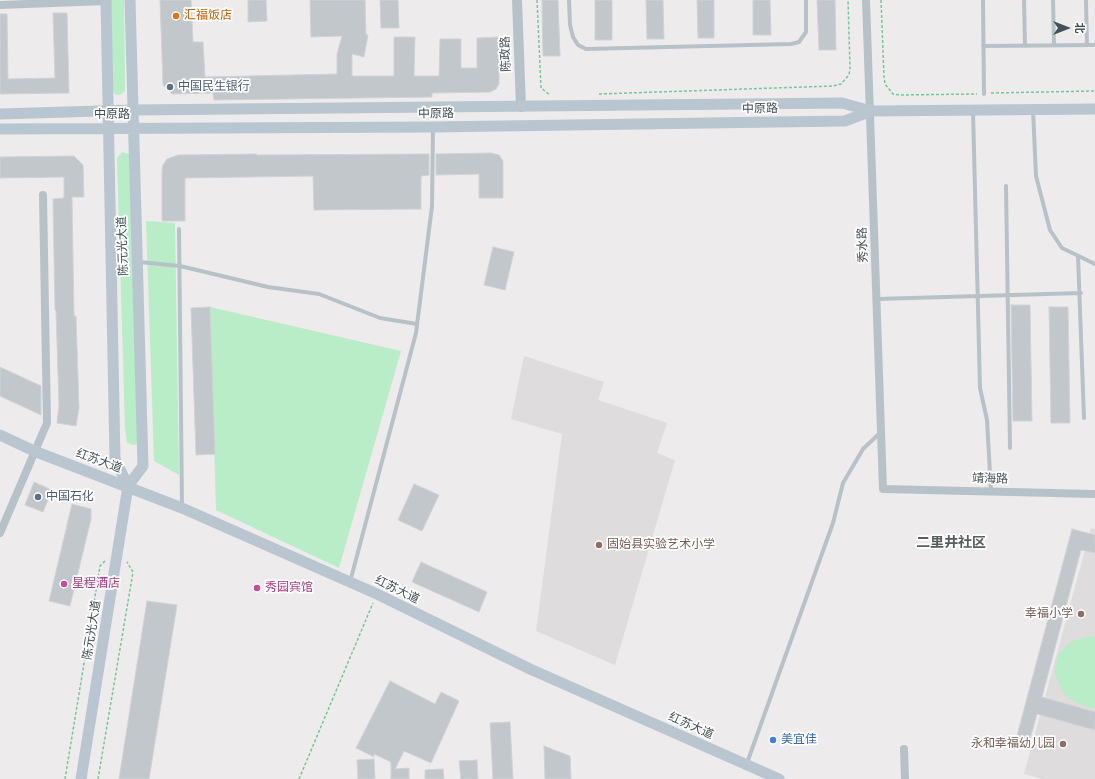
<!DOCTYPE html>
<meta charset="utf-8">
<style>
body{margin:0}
#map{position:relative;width:1095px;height:779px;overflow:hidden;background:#eeebec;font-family:Karla,"Noto Sans SC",sans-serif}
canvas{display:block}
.north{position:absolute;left:1047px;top:8px;width:40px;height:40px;-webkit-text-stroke:3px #fff;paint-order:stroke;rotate:90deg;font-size:11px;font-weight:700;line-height:16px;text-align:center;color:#445158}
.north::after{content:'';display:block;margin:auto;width:14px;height:18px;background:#445158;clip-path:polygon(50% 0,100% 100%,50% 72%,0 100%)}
</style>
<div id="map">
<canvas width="1095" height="779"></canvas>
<div class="north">北</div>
</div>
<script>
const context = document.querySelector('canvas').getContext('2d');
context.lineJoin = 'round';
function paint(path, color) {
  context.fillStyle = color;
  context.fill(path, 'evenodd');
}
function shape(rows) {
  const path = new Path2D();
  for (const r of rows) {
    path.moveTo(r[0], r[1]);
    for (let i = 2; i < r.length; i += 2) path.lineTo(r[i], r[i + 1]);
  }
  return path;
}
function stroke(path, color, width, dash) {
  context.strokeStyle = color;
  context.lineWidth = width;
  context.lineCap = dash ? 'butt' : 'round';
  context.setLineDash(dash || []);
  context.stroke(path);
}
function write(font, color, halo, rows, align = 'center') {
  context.font = font + ' Karla,"Noto Sans SC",sans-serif';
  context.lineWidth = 3.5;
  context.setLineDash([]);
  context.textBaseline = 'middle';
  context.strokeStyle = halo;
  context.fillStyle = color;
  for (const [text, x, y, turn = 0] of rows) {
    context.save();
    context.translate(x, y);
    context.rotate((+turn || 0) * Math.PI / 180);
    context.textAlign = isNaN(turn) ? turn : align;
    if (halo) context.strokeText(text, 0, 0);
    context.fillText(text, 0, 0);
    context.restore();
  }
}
const education = shape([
 [524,356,604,382,598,400,667,423,657,453,675,460,615,665,536,631,562,434,511,419],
 [1091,528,1095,529,1095,779,1043,779,1024,774]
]);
const green = shape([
 [110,0,124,0,125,84,125,91,120,95,116,95,113,92],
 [122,152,129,154,138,444,134,445,127,443,125,428,117,158],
 [146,221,175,223,179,475,154,461],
 [210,307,401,351,339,568,216,510],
 [1087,636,1095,637,1095,709,1078,704,1064,694,1055,675,1055,667,1059,653,1071,642]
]);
const building = shape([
 [160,0,191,0,193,42,203,42,205,77,337,74,337,54,342,36,311,37,310,0,365,0,366,35,368,35,364,57,352,54,352,76,394,76,394,37,415,37,414,76,439,76,440,39,461,39,461,68,477,68,477,38,499,37,499,84,496,89,490,92,432,93,432,97,214,100,213,93,172,94,163,85,160,0],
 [248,0,266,0,267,21,248,22,248,0],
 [380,0,398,0,399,28,381,28,380,0],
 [542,0,558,0,560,56,543,56,542,0],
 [595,0,612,0,612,40,595,40,595,0],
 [646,0,663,0,664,39,647,39,646,0],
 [697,0,714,0,714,38,698,38,697,0],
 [753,0,770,0,771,35,753,35,753,0],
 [817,0,835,0,836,50,819,50,817,0],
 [53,13,67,13,69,93,0,94,0,14,7,14,8,79,55,78,53,13],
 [491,153,499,155,503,161,503,198,479,198,479,174,436,175,436,154,491,153],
 [256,154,257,155,429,154,429,175,421,176,421,209,314,210,313,176,185,178,185,221,162,221,162,170,163,165,167,159,178,155,256,154],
 [74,156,83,165,84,197,72,197,74,316,76,316,79,408,76,426,57,423,59,405,56,310,55,310,53,199,64,198,64,177,0,178,0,157,74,156],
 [493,247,514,252,505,290,484,285,493,247],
 [1011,305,1030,305,1032,421,1013,421,1011,305],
 [210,307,215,454,196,455,191,308,210,307],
 [1049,307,1068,307,1070,423,1051,423,1049,307],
 [0,367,41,386,41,415,0,396,0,367],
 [34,482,52,490,43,512,25,505,34,482],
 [414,484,439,495,422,531,398,520,414,484],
 [72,504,91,509,91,519,70,606,49,601,72,504],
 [1072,529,1095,535,1095,553,1081,550,1042,697,1095,712,1095,730,1037,714,1028,746,1015,743,1072,529],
 [421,562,487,592,479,612,412,582,421,562],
 [147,601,177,605,149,779,119,779,147,601],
 [390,681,435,704,441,692,459,701,431,763,404,751,395,769,409,768,409,779,391,779,391,762,374,754,374,757,356,748,390,681],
 [510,722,513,779,493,779,490,723,510,722],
 [544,746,570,756,571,779,545,779,544,746],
 [374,759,375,779,358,779,357,760,374,759],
 [477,760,478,779,461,779,459,761,477,760],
 [443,769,444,779,425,779,425,770,443,769]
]);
const path = shape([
 [537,0,541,88,550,95],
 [881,0,884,76,885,84,893,94,900,95,977,94],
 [991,93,1095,91],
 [599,94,833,86,841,84,849,75,850,68,848,0],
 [65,779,100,566,105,561],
 [98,779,133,572,127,562],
 [299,779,373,603]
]);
const service = shape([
 [569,0,570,25,573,37,578,45,586,49,791,44,799,42,806,32,806,0],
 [983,0,984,94],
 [1024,0,1025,46],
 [1053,0,1054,45],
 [1086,0,1087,45],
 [983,46,1095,45],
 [1033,110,1036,176,1050,230,1062,248,1095,264],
 [973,111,980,388,987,420,991,491],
 [1006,186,1010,448],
 [179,229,182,507],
 [1078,256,1084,418],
 [139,262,180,266,268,287,319,294,380,318,417,324],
 [877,299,1081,293],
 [350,582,416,333,432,206,433,128],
 [747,763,833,523,843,483,863,449,880,433]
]);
const minor = shape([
 [866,0,883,489,1095,494],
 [0,5,106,1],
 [0,533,47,423,43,195],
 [904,749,905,779]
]);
const tertiary = shape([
 [517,0,521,107]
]);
const secondary = shape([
 [106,0,115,459,128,486],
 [0,114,133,110,842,103,871,111,1095,109],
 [0,129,433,127,845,121,871,111],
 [0,435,34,451,182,508,377,594,530,669,779,779],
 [81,779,128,486,143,466,130,0]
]);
const markers = [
 [176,16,4,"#e8710a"],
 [170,87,4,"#5c6f8a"],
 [38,497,4,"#5c6f8a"],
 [599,545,4,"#8d6e63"],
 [64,584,4,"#d1479c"],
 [257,588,4,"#d1479c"],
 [1081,614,4,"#8d6e63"],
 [773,740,4,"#3f7fe0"],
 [1063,744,4,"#8d6e63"]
];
const foodNames = [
 ["汇福饭店",184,16]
];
const streetNames = [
 ["陈政路",506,54,-92],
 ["中原路",760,109,-1],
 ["中原路",436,114,-1],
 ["中原路",112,115],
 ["秀水路",863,245,-92],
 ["陈元光大道",123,246,-92],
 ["红苏大道",99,461,20],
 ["靖海路",990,479,1],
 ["红苏大道",397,590,26],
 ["陈元光大道",92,630,-81],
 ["红苏大道",691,726,24]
];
const serviceNames = [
 ["中国民生银行",178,87],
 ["中国石化",46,497]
];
const educationNames = [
 ["固始县实验艺术小学",607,545,"left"],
 ["幸福小学",1073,614],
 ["永和幸福幼儿园",1055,744]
];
const hotelNames = [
 ["星程酒店",72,584],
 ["秀园宾馆",265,588]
];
const shopNames = [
 ["美宜佳",781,740]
];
const quarterNames = [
 ["二里井社区",951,543]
];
paint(education, '#dfdcdd');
paint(green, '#b9edc8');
paint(building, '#c2c7cb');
stroke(building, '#cfd2d7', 1);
stroke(path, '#72c996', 1.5, [3, 2]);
stroke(service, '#b7c2c8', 4);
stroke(minor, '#b7c2c8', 8);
stroke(tertiary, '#b7c2c8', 10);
stroke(secondary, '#b9c6d0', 11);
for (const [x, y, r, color] of markers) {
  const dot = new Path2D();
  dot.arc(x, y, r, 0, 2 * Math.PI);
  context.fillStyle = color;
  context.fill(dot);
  stroke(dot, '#fff', 1.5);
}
write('12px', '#c56008', '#fff', foodNames, 'left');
write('12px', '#445158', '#fff', streetNames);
write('12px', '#4e5e75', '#fff', serviceNames, 'left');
write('12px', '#785e54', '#fff', educationNames, 'right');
write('12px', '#b23c85', '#fff', hotelNames, 'left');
write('12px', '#366cbe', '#fff', shopNames, 'left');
write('bold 14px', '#585d60', '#fff', quarterNames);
</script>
